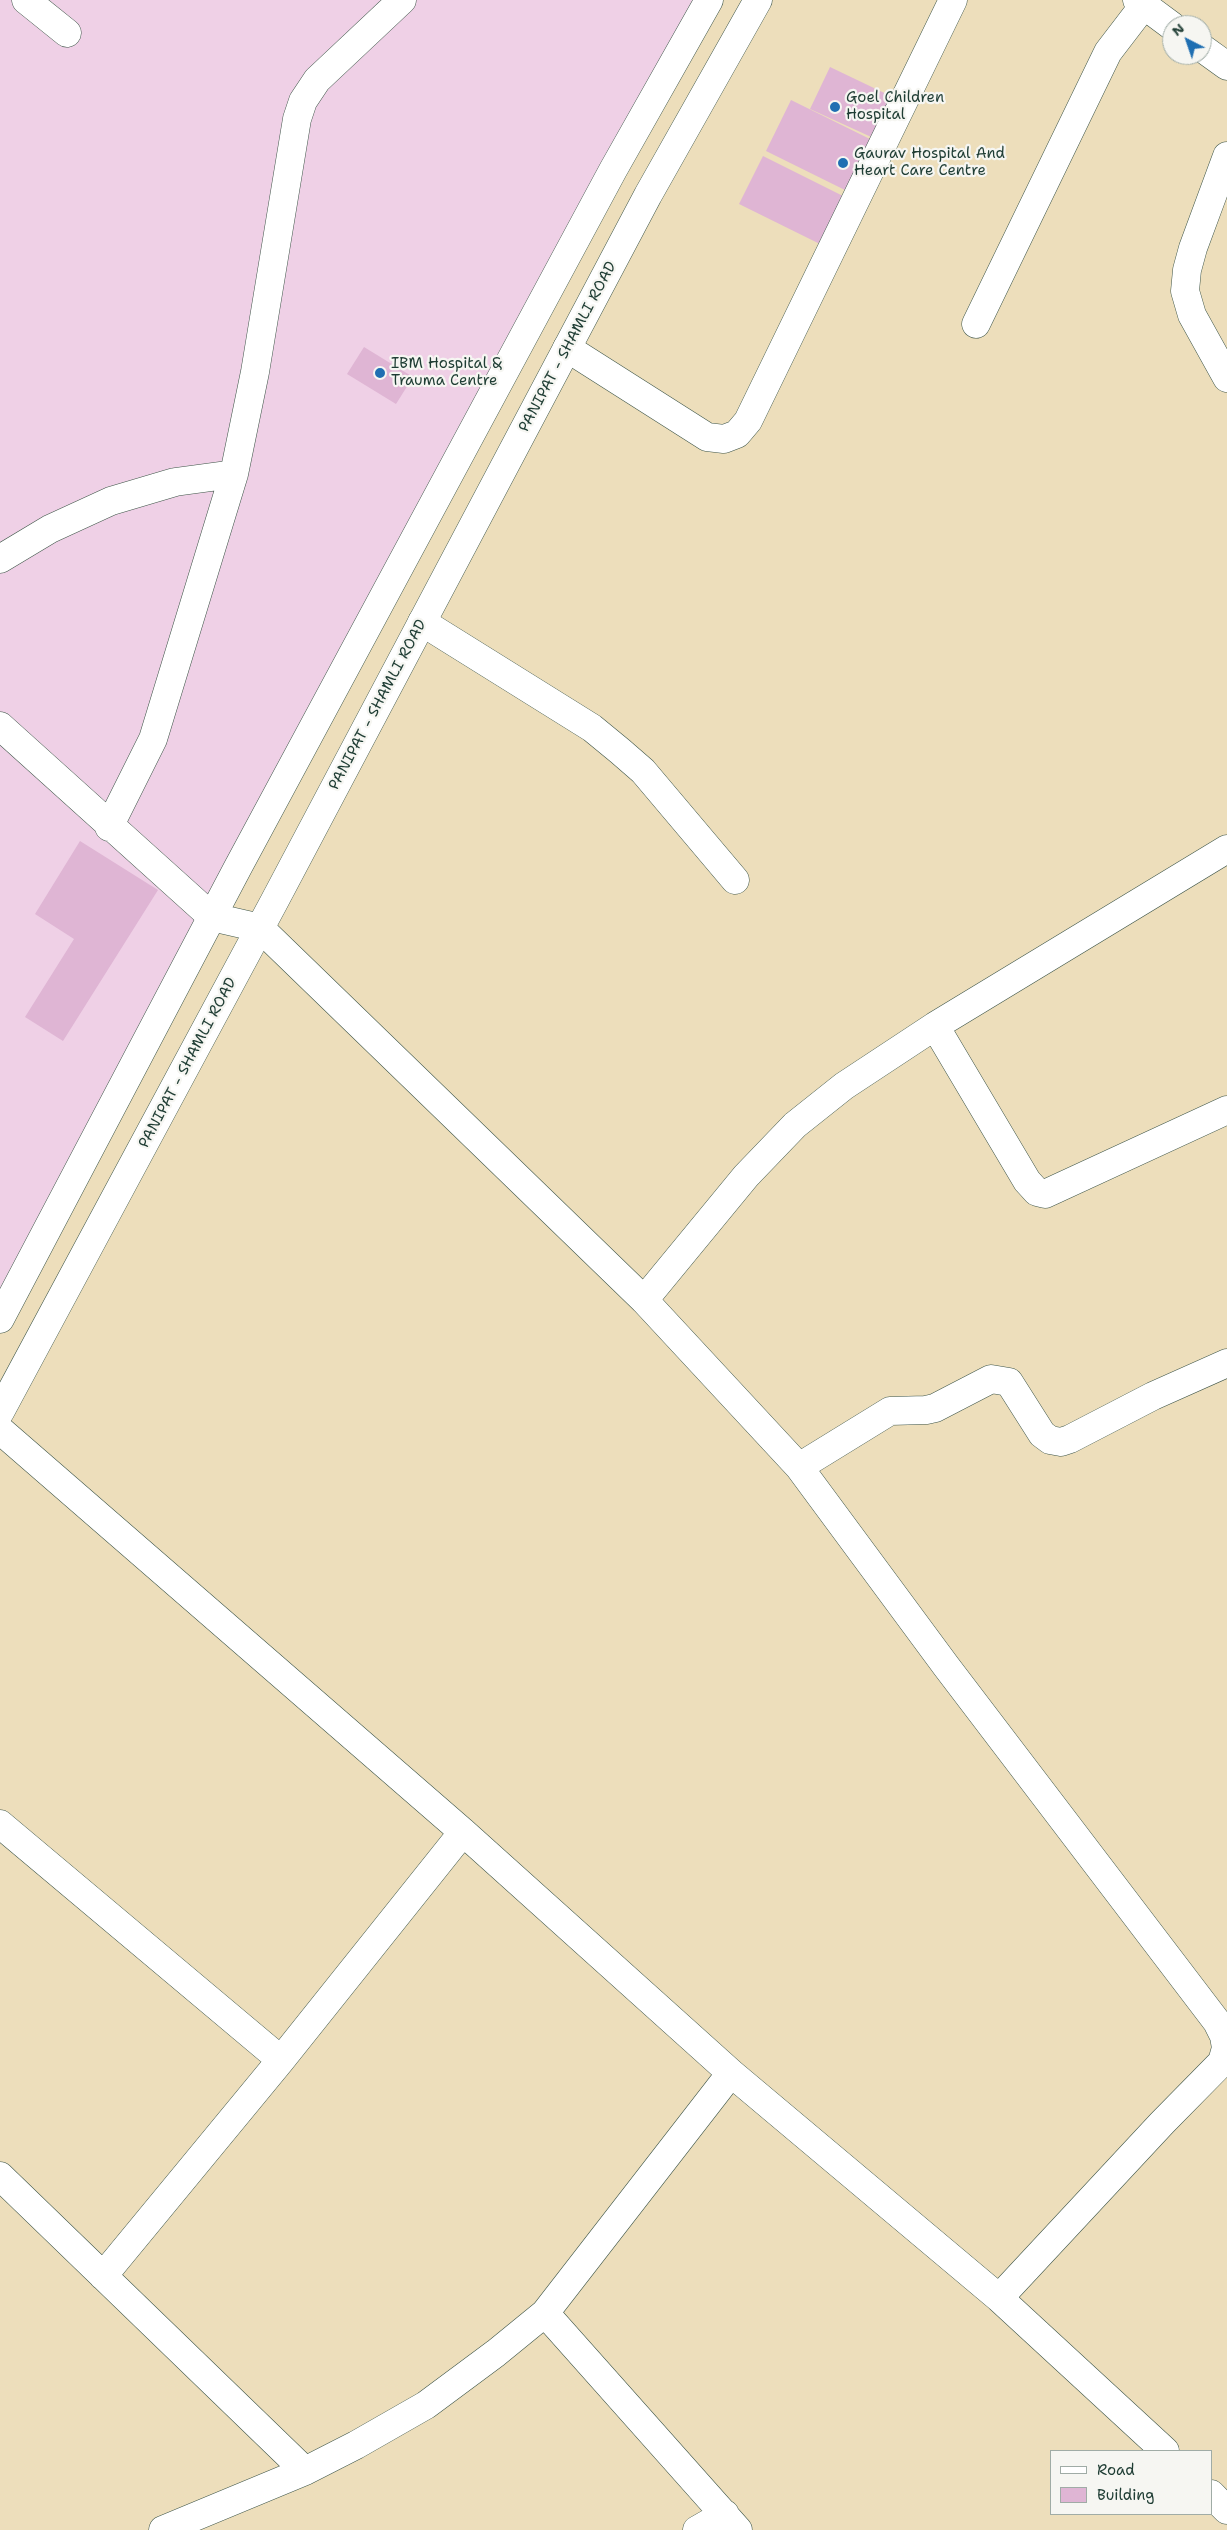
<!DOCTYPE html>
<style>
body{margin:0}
#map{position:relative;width:1227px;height:2530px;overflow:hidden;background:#eddebb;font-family:"Shantell Sans",sans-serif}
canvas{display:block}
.legend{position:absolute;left:1050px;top:2450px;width:162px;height:65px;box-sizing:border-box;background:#f6f6f2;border:1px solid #a0aca6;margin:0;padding:6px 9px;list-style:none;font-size:15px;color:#1f3d34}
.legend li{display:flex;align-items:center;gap:10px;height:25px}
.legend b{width:25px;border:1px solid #a0aca6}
.north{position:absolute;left:1162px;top:15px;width:50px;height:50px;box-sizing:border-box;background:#f6f6f2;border:1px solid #a0aca6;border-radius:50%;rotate:319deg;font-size:14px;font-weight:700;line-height:20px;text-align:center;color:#1f3d34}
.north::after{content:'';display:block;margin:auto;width:18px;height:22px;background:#1f6fb2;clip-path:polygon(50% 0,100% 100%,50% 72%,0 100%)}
</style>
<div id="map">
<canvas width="1227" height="2530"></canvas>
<ul class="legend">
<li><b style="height:6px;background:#fff"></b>Road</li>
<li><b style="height:14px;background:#dfb5d4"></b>Building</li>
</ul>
<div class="north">N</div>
</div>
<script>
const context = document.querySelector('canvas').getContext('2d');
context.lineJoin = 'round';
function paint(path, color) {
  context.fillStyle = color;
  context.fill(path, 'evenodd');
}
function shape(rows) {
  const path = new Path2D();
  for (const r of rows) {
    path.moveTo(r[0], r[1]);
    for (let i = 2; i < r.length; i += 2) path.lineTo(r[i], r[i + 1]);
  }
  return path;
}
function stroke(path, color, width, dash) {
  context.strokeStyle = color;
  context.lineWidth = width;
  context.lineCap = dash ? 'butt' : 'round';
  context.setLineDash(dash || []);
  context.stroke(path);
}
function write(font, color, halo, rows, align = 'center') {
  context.font = font + ' "Shantell Sans",sans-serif';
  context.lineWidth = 4.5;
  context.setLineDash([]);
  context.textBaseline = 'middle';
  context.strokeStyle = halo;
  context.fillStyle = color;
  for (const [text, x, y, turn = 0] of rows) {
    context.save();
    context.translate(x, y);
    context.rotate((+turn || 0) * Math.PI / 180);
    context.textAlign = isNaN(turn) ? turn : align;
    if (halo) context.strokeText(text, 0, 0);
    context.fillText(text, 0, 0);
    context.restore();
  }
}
const built = shape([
 [0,0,716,0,0,1321]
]);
const building = shape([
 [830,67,899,100,880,141,810,109],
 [791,100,878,143,853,194,766,151],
 [763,156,851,200,828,248,739,204],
 [364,347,413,377,396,404,347,374],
 [80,841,158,890,63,1041,25,1017,74,939,35,914]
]);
const street = shape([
 [26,0,67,33],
 [1137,0,1172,26],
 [1202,48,1227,66],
 [1227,156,1193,248,1187,270,1185,291,1192,315,1227,378],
 [976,324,1108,52,1144,5],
 [567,348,707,437,724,439,737,434,748,421,953,0],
 [0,559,50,529,111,501,175,482,234,474],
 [422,622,592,728,620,751,643,771,735,880],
 [0,726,212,917,260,928,644,1300,799,1467,946,1666,1217,2022,1224,2036,1226,2048,1222,2062,1162,2123,999,2298],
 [109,827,153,739,234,474,255,372,297,119,303,101,317,80,402,0],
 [935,1026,1027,1181,1037,1192,1045,1194,1227,1110],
 [644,1300,746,1176,795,1125,844,1086,935,1026,1227,849],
 [0,1430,463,1832,731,2073,999,2298,1165,2451],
 [799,1467,890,1411,926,1410,935,1408,991,1379,1009,1382,1042,1434,1050,1440,1061,1442,1070,1439,1153,1396,1227,1363],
 [0,1824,281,2060],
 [0,2176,305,2471],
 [103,2276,281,2060,463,1832],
 [545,2313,738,2530],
 [1211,2494,1227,2510],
 [163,2530,305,2471,356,2445,426,2405,496,2353,545,2313,731,2073],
 [697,2530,725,2514]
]);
const highway = shape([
 [0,1319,237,869,613,170,709,0],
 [0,1412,274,902,648,195,758,0]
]);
const markers = [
 [835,107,6,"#1f6fb2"],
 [843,163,6,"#1f6fb2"],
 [380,373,6,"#1f6fb2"]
];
const poiNames = [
 ["Goel Children",846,98],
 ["Hospital",846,115],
 ["Gaurav Hospital And",854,154],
 ["Heart Care Centre",854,171],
 ["IBM Hospital &",391,364],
 ["Trauma Centre",391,381]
];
const streetNames = [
 ["PANIPAT - SHAMLI ROAD",568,347,-62],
 ["PANIPAT - SHAMLI ROAD",378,705,-62],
 ["PANIPAT - SHAMLI ROAD",188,1063,-62]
];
paint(built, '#efd0e6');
paint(building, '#dfb5d4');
stroke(street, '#3e5548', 29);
stroke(highway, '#3e5548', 29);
stroke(street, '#fff', 28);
stroke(highway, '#fff', 28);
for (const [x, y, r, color] of markers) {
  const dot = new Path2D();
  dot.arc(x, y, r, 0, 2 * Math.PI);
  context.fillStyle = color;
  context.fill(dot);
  stroke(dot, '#f6f6f2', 2);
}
write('15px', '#1f3d34', '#f6f6f2', poiNames, 'left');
write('15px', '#1f3d34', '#f6f6f2', streetNames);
</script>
